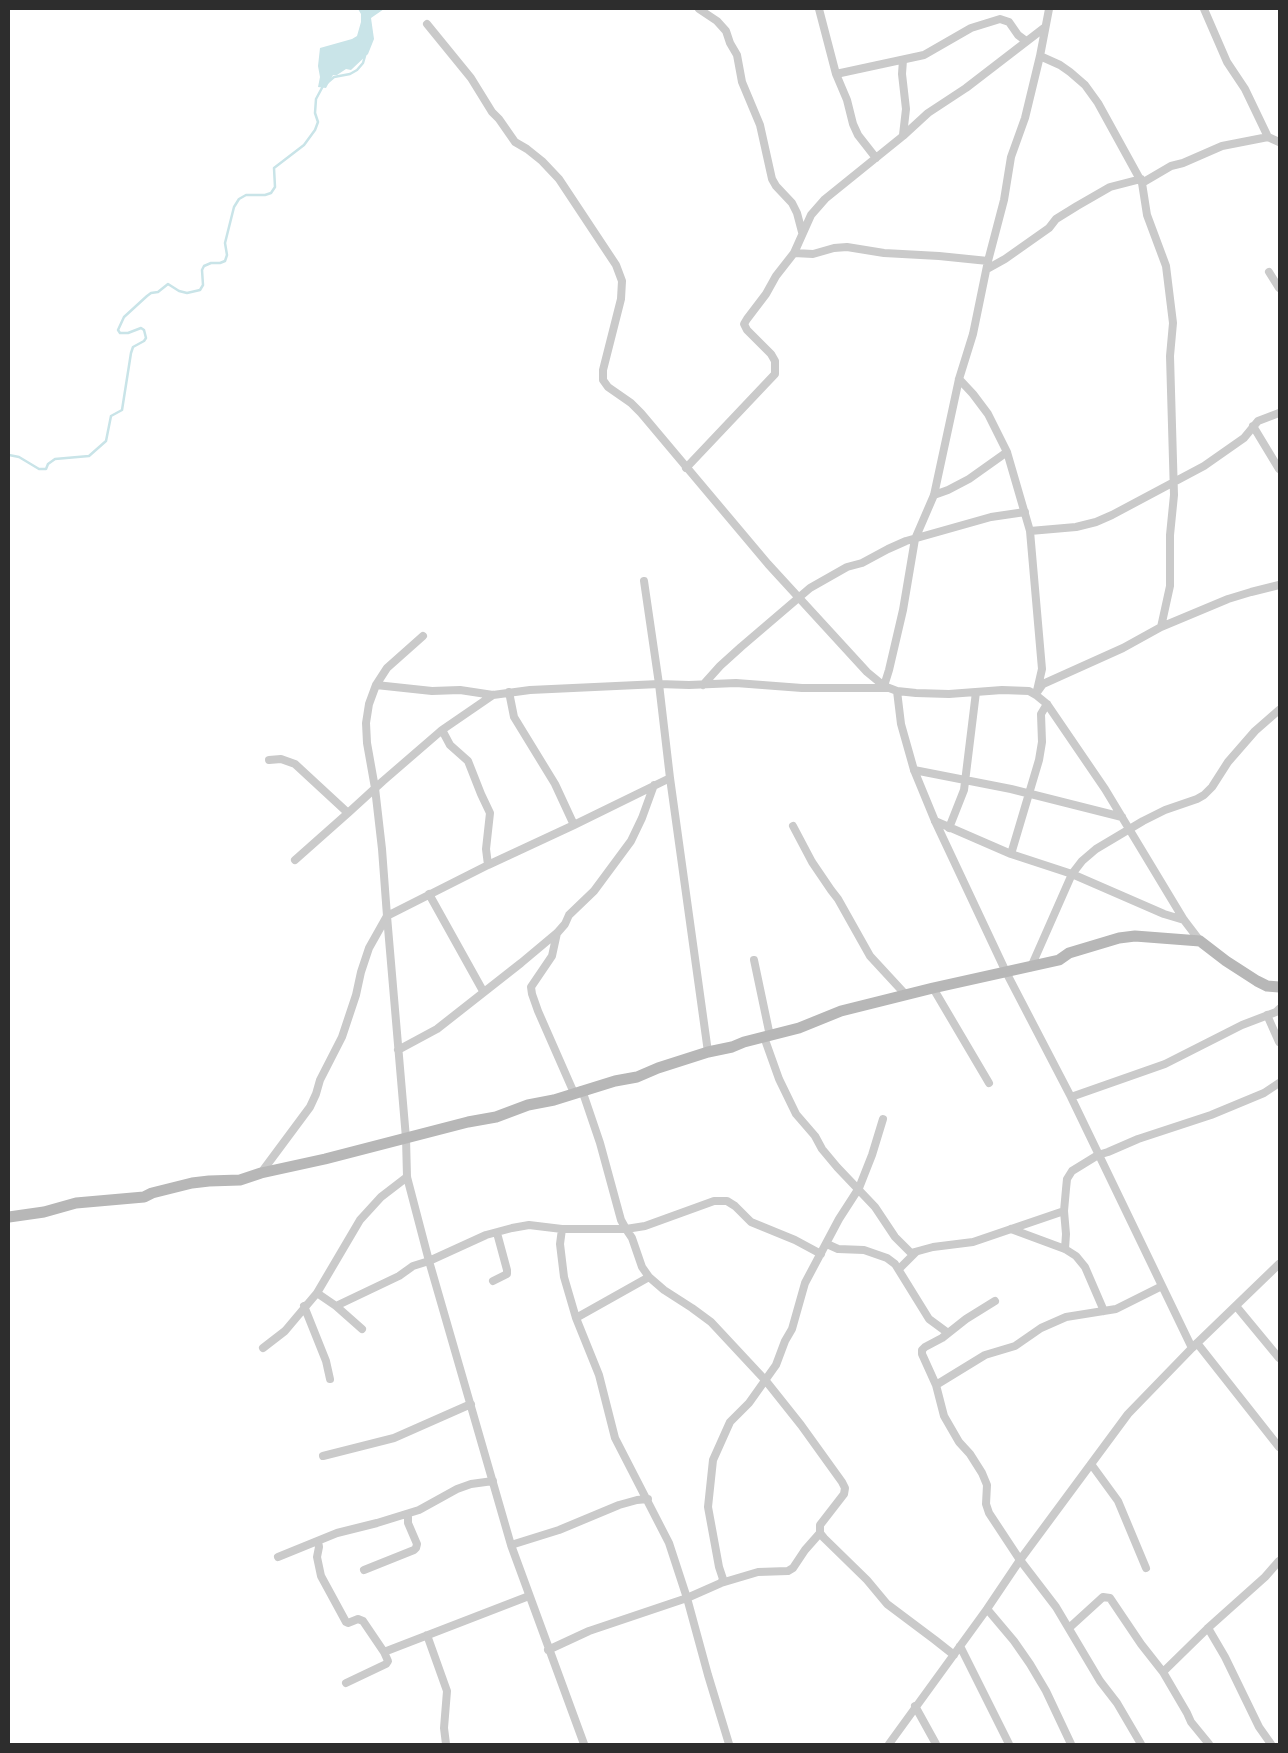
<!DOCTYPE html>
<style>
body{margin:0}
#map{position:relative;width:1288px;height:1753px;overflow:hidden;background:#fff;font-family:Raleway,sans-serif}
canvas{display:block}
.frame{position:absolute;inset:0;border:10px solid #2d2d2d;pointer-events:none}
</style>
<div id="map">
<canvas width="1288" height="1753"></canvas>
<div class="frame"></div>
</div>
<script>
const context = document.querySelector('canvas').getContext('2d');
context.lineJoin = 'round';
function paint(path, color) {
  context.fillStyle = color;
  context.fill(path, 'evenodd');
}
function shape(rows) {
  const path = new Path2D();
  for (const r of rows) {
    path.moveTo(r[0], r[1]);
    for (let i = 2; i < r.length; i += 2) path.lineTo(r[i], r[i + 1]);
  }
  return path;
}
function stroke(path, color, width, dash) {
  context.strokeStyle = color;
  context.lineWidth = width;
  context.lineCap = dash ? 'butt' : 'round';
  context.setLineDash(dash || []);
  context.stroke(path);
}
const water = shape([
 [358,9,384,9,371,18,374,39,368,54,351,70,346,69,337,75,333,75,326,88,318,87,320,77,318,66,320,48,352,39,357,36,361,22,361,14]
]);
const stream = shape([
 [327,83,334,77,350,74,357,70,363,63,365,56],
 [9,455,19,457,39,469,46,469,48,464,55,459,89,456,106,441,111,416,122,410,131,353,133,347,144,341,146,338,144,330,141,328,128,333,120,333,118,330,124,317,147,296,151,293,158,292,168,284,179,291,187,293,200,290,203,285,202,270,204,266,211,263,220,263,225,261,227,255,225,243,234,207,239,199,246,195,265,195,271,193,275,187,274,168,304,145,315,130,318,122,315,113,316,99,323,86]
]);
const street = shape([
 [699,9,717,21,726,31,730,43,737,55,742,82,760,125,772,179,776,186,792,203,797,213,802,232],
 [819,9,836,74,847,100,853,124,858,135,876,158],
 [1204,9,1227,62,1245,89,1268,137],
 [427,24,471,78,492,112,499,119,515,142,527,149,542,161,559,179,616,265,622,281,621,299,603,370,603,380,608,387,631,403,641,413,768,564,867,672,884,686,897,691,916,693,949,694,1002,690,1029,691,1036,695,1047,704,1105,789,1184,920,1200,941],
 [1040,56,1060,65,1070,72,1085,85,1098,103,1142,183,1147,215,1166,266,1173,323,1170,356,1174,495,1170,535,1170,586,1161,627],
 [836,74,924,55,971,28,1000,19,1009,22,1018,35,1026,41],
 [903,135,906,109,902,74,903,60],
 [1142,183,1171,166,1183,163,1222,146,1268,137,1279,142],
 [794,253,813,254,834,248,847,247,884,253,939,256,988,261],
 [987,269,1005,259,1049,228,1056,219,1077,206,1110,187,1141,179],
 [1269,272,1279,288],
 [959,379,973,394,988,414,1007,452,1030,531,1042,669,1036,695],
 [1253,426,1279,469],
 [686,468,775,374,775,361,771,354,747,330,744,324,747,319,766,294,776,276,794,253,811,215,825,199,903,136,928,113,966,88,1044,28],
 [934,495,948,490,969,479,1007,452],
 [1030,531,1076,527,1096,522,1112,515,1204,466,1244,438,1258,421,1279,413],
 [644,581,659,684,670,778,708,1052],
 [376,685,432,691,460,690,493,695,530,690,659,684,689,685,736,683,802,688,887,688],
 [703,685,720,666,741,647,810,588,847,567,862,563,888,549,906,541,991,517,1025,512],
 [884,686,889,670,903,610,915,539,934,495,959,379,973,334,988,261,1004,200,1011,157,1025,118,1040,56,1049,9],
 [897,691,901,724,914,770,935,821,1006,972,1071,1097,1192,1348],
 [1038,691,1043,684,1123,648,1161,627,1228,599,1251,592,1279,585],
 [509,692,514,717,555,784,574,825],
 [442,730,450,745,468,761,481,794,490,813,486,849,488,865],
 [269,760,281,759,295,764,348,813,383,781,442,730,493,695],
 [914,770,1011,789,1122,817],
 [935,821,1011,854,1072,874,1164,914,1184,920],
 [793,826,812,862,831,890,838,899,870,956,906,995],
 [949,828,964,790,976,692],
 [1011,854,1039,760,1042,742,1041,714,1047,704],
 [295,860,348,813],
 [429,894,483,991],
 [557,933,552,956,531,987,532,994,538,1011,574,1093],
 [754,960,770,1036],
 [1031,967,1072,874,1082,861,1096,849,1143,821,1165,810,1197,799,1204,795,1212,787,1228,762,1255,731,1279,710],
 [933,988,989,1083],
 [1267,1015,1279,1042],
 [764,1037,779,1079,796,1114,815,1136,822,1149,837,1167,875,1207,895,1237,911,1253,933,1247,973,1242,1064,1211],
 [398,1050,437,1029,521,963,558,932,565,924,569,915,594,891,631,841,642,818,654,785],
 [1071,1097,1165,1064,1242,1025,1276,1012,1279,1009],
 [261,1173,310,1107,316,1094,320,1080,342,1037,356,995,361,972,369,948,387,916,382,849,375,788,367,743,366,723,369,704,376,685,387,668,423,636],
 [562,1229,560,1244,564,1277,576,1318,599,1375,615,1438,669,1543,687,1598,708,1675,729,1744],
 [626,1229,632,1238,642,1267,649,1277,664,1290,692,1308,711,1322,725,1337,766,1381,801,1425,842,1482,845,1488,844,1494,820,1525,820,1533,824,1538,867,1580,887,1604,935,1640,954,1655],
 [626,1229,645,1226,714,1201,727,1201,735,1206,751,1222,795,1240,821,1254],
 [1011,1229,1065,1249,1076,1256,1085,1267,1104,1311],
 [827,1244,838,1249,864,1250,887,1258,895,1264,929,1319,948,1333],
 [1065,1249,1066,1234,1064,1211,1066,1189,1067,1179,1072,1171,1098,1155,1108,1152,1138,1139,1211,1115,1264,1093,1279,1083],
 [899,1269,916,1252],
 [493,1281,507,1274,507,1270,497,1233],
 [317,1293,336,1306,399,1276,413,1266,429,1261,486,1235,512,1228,529,1225,562,1229,626,1229,621,1220,600,1143,582,1090],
 [995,1301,966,1319,942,1338,925,1347,922,1350,922,1354,936,1385,944,1416,959,1442,970,1454,982,1473,987,1485,986,1504,989,1513,1020,1560,1056,1607,1100,1681,1117,1703,1141,1744],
 [304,1306,326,1361,330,1379],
 [336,1306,362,1329],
 [1236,1306,1279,1358],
 [576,1318,649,1277],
 [1197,1343,1279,1447],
 [263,1348,285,1331,317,1293,360,1220,381,1197,407,1177],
 [936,1385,985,1355,1015,1346,1041,1328,1066,1317,1116,1309,1162,1286],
 [323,1456,394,1438,471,1404],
 [1091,1464,1118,1501,1146,1568],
 [318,1541,319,1547,317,1557,321,1576,346,1622,348,1623,358,1619,363,1621,384,1652,529,1596],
 [511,1545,559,1530,619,1505,637,1500,648,1499],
 [278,1557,337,1533,377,1523,419,1510,457,1489,471,1484,493,1481],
 [364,1570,414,1550,416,1548,417,1544,408,1523,408,1514],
 [721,1583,758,1572,788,1571,793,1568,805,1550,820,1533],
 [987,1609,1014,1641,1030,1664,1046,1691,1071,1744],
 [1069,1628,1103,1597,1110,1598,1141,1644,1163,1672,1187,1713,1191,1722,1209,1744],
 [1208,1628,1225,1657,1259,1727,1271,1744],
 [427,1635,447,1691,444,1728,446,1744],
 [960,1646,1009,1744],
 [548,1650,589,1631,687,1598,721,1583,723,1579,719,1567,708,1507,713,1460,730,1422,749,1403,776,1365,785,1341,792,1329,805,1283,839,1219,859,1188,872,1155,883,1119],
 [1163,1672,1208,1628,1265,1577,1279,1561],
 [346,1683,386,1664,388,1661,384,1652],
 [915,1706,936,1744],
 [584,1744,511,1545,429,1261,407,1177,406,1138,387,916,488,865,574,825,670,778],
 [889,1744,987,1609,1020,1560,1128,1414,1192,1348,1279,1264]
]);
const secondary = shape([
 [9,1217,44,1212,76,1203,144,1197,152,1193,192,1183,209,1181,240,1180,261,1173,325,1159,468,1122,496,1117,528,1105,554,1100,615,1081,637,1077,658,1068,708,1052,732,1047,744,1042,799,1028,841,1011,933,988,1059,960,1069,953,1119,938,1135,936,1200,941,1226,961,1257,981,1267,986,1279,987]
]);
paint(water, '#c9e4e8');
stroke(stream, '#c9e4e8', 2.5);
stroke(street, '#cacaca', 8);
stroke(secondary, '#b7b7b7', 11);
</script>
